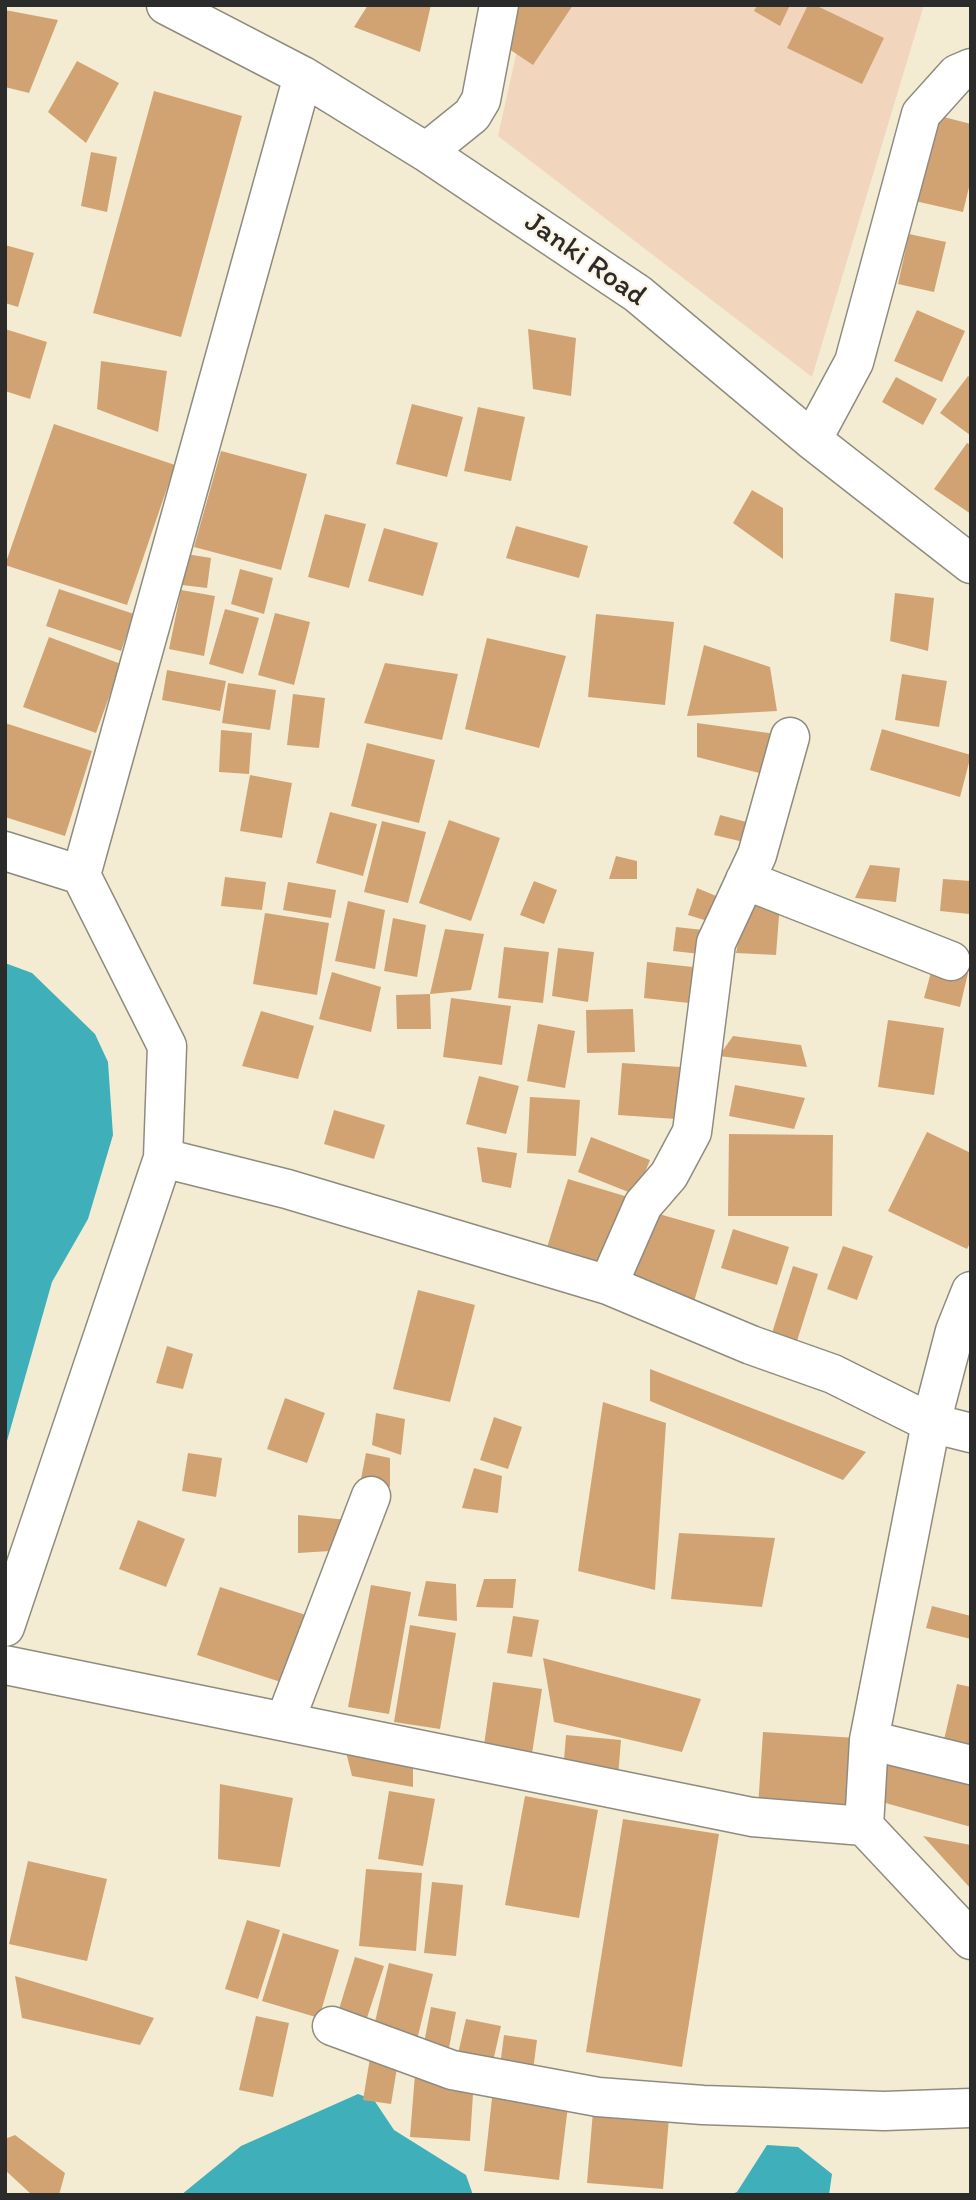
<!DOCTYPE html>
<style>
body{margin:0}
#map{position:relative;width:976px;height:2200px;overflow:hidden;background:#f3ecd3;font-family:Itim,sans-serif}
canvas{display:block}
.frame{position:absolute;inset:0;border:7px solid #2b2b2b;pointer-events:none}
</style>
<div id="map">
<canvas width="976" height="2200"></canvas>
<div class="frame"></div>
</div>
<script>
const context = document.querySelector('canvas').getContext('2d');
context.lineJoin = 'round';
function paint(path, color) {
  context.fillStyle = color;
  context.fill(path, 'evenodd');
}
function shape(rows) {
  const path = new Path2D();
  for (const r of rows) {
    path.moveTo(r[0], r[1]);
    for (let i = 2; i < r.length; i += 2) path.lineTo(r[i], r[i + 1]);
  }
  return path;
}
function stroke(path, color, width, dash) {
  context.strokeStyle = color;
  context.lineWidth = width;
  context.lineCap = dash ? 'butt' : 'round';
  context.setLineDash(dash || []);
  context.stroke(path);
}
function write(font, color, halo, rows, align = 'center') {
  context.font = font + ' Itim,sans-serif';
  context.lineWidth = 5;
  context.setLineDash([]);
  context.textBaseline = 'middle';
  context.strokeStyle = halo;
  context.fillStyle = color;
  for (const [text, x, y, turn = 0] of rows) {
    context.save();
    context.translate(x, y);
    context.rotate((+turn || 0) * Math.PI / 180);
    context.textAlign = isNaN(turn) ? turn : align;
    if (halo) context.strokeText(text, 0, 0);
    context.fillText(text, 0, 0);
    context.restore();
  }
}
const built = shape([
 [527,5,924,5,812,377,498,136]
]);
const water = shape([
 [5,963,32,973,95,1034,108,1062,113,1135,88,1219,52,1282,5,1448],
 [358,2094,374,2100,394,2130,466,2175,473,2195,181,2195,241,2146],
 [767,2145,798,2147,832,2174,829,2195,729,2195,737,2192]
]);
const building = shape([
 [368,5,431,5,420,52,354,27],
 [511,5,573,5,533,65,497,41],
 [757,5,790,5,780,26,754,11],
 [808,5,815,5,884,38,862,84,787,48],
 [5,10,58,20,29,93,5,87],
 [77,61,119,83,86,143,48,112],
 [154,91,242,116,181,337,93,313],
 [936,115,971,124,971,179,963,212,915,201],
 [91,152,117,157,107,212,81,206],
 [909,234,946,242,934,292,898,284],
 [5,245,34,253,18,307,5,303],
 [917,310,965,331,942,382,894,361],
 [5,329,47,342,30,399,5,391],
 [528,329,576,338,571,396,533,389],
 [101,361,167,371,158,432,97,409],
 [968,376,971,378,970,435,940,413],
 [896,377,937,399,923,425,882,402],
 [412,404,463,417,447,477,396,464],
 [478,407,525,417,511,481,464,471],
 [54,424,175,465,127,605,5,565],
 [967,443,971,445,971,514,934,489],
 [221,451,307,474,281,570,194,547],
 [752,490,783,508,783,559,733,523],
 [325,514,366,524,349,588,308,577],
 [516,526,588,546,579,578,506,558],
 [384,528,438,543,423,596,368,581],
 [186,554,211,558,207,588,182,585],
 [240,569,273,578,264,614,231,604],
 [59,589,134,614,121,651,46,626],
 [181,590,215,596,204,656,169,649],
 [895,593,934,598,928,651,890,641],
 [225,609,259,618,243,674,209,664],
 [275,613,310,622,294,685,258,675],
 [596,614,674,622,665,705,588,697],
 [49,637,121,664,96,733,23,707],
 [487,638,566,656,539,748,465,729],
 [704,645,770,667,777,711,687,716],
 [385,663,458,674,442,740,364,723],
 [167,670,226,681,220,711,162,700],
 [902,674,947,681,939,727,895,720],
 [228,683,276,690,270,730,222,723],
 [293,694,325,698,319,748,287,745],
 [5,723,92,751,65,836,5,817],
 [697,723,776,734,767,775,697,757],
 [882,729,971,755,960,797,870,770],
 [221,730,252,733,249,774,219,772],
 [367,743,435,760,419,823,351,806],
 [250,775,292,783,282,838,240,831],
 [330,812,377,824,363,876,316,863],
 [720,815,758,825,748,843,714,835],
 [449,820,500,838,471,921,419,903],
 [382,821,426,832,408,903,364,892],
 [616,856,637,861,637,879,609,879],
 [870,865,900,868,896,902,855,898],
 [225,877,266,882,262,910,221,906],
 [943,879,971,881,969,914,940,911],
 [534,881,557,890,544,924,520,915],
 [288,882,336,890,331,918,283,910],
 [697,888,721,898,714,923,688,915],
 [747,896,780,903,776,955,736,953],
 [348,901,385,910,375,969,335,961],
 [265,913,329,923,317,995,253,984],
 [393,918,426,925,417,977,384,971],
 [676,927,703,930,700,954,673,951],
 [445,929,484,934,471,990,430,994,431,1029,397,1029,396,995,430,994],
 [504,947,549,952,543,1003,498,998],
 [558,948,594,952,588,1002,552,996],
 [647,962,702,968,698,1004,644,998],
 [933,965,968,973,960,1007,924,998],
 [332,972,381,987,371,1032,319,1019],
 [451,998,511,1006,502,1065,443,1057],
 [633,1009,635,1052,587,1053,586,1010],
 [261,1011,314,1026,298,1079,242,1066],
 [888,1020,944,1028,934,1095,878,1087],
 [538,1024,575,1031,565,1088,527,1081],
 [733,1036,801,1045,807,1067,719,1056],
 [622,1063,680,1067,676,1119,618,1115],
 [479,1076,519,1086,506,1134,466,1124],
 [735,1085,805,1098,794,1129,729,1116],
 [530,1097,580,1100,576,1156,527,1153],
 [334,1110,385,1125,374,1159,324,1144],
 [927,1132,971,1153,971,1241,967,1249,888,1211],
 [729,1134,833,1135,832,1216,728,1216],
 [591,1137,650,1160,636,1195,578,1172],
 [477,1147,517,1153,511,1188,482,1182],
 [568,1179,628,1197,604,1273,545,1254],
 [645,1210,715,1230,693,1305,623,1285],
 [733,1229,789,1247,777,1285,721,1268],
 [843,1246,873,1256,857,1300,827,1289],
 [793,1266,818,1274,797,1341,772,1333],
 [418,1290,475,1305,450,1402,393,1389],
 [167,1346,193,1354,183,1389,156,1383],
 [650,1369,866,1452,843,1480,650,1401],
 [285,1398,325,1413,307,1463,267,1449],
 [603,1402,666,1423,655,1590,578,1571],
 [376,1413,405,1419,401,1455,372,1445],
 [494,1417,522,1427,508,1469,480,1460],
 [188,1453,222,1458,216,1497,182,1491],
 [366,1453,390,1458,390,1487,360,1484],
 [474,1468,502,1476,498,1513,462,1508],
 [298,1515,348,1520,346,1550,298,1553],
 [138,1520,185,1539,166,1587,119,1569],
 [679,1533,775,1538,762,1607,671,1599],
 [484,1579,516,1579,513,1608,476,1607],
 [426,1581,456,1584,457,1621,418,1616],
 [371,1585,411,1592,389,1714,348,1707],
 [220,1587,309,1616,287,1684,197,1655],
 [932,1606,971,1616,971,1639,926,1628],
 [513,1616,539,1620,532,1657,507,1653],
 [410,1625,456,1633,440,1729,394,1722],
 [543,1658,701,1699,682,1752,554,1722],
 [493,1682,542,1689,531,1760,483,1752],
 [957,1684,971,1687,971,1751,943,1744],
 [763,1732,856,1738,852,1813,758,1807],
 [566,1735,621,1740,618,1777,563,1772],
 [346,1752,413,1760,413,1787,352,1776],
 [889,1752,971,1773,971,1827,882,1802],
 [220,1784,293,1798,280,1867,218,1859],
 [389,1791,435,1799,423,1866,378,1859],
 [525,1796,598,1810,579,1918,505,1905],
 [623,1819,719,1834,682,2067,586,2052],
 [923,1836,971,1845,971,1889],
 [28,1861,107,1879,87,1961,9,1944],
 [366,1869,422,1873,416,1951,359,1946],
 [432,1882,463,1885,456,1956,424,1953],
 [247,1920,280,1930,258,1999,225,1989],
 [283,1933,339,1950,319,2018,262,2001],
 [355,1957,384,1966,364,2027,336,2019],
 [389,1963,433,1974,416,2044,372,2034],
 [15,1976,154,2018,140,2045,22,2018],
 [431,2007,456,2012,448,2053,423,2048],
 [256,2016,289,2023,273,2097,239,2090],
 [466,2019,501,2026,492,2066,457,2058],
 [504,2035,537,2040,532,2078,499,2073],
 [371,2052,399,2056,391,2104,363,2100],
 [415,2074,474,2078,470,2141,410,2137],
 [493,2089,569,2098,559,2180,484,2171],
 [593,2111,669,2118,663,2189,587,2183],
 [15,2135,65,2173,59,2195,32,2195,5,2170,5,2139]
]);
const minor = shape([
 [166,5,303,76,426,152,638,294,812,440,971,564],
 [426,152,472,115,481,100,499,5],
 [812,440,854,362,921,114,957,74,971,68],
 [5,851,81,875,167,1046,163,1158,5,1627],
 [81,875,303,76],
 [745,880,951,961],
 [163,1158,287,1189,608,1285,751,1345,833,1374,931,1423,971,1433],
 [608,1285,643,1205,669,1175,692,1132,716,943,757,855,790,737],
 [5,1665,752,1817,864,1826,971,1940],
 [285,1721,371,1496],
 [869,1740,971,1765],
 [864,1826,869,1740,931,1423,955,1331,971,1291],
 [332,2026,452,2070,598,2097,703,2105,884,2111,971,2108]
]);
const streetNames = [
 ["Janki Road",585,260,35]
];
paint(built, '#f1d5bd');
paint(water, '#3fafb9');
paint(building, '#d2a372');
stroke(minor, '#8f8c7f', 41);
stroke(minor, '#fff', 38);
write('30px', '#2b2b2b', '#fcf5e5', streetNames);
</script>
